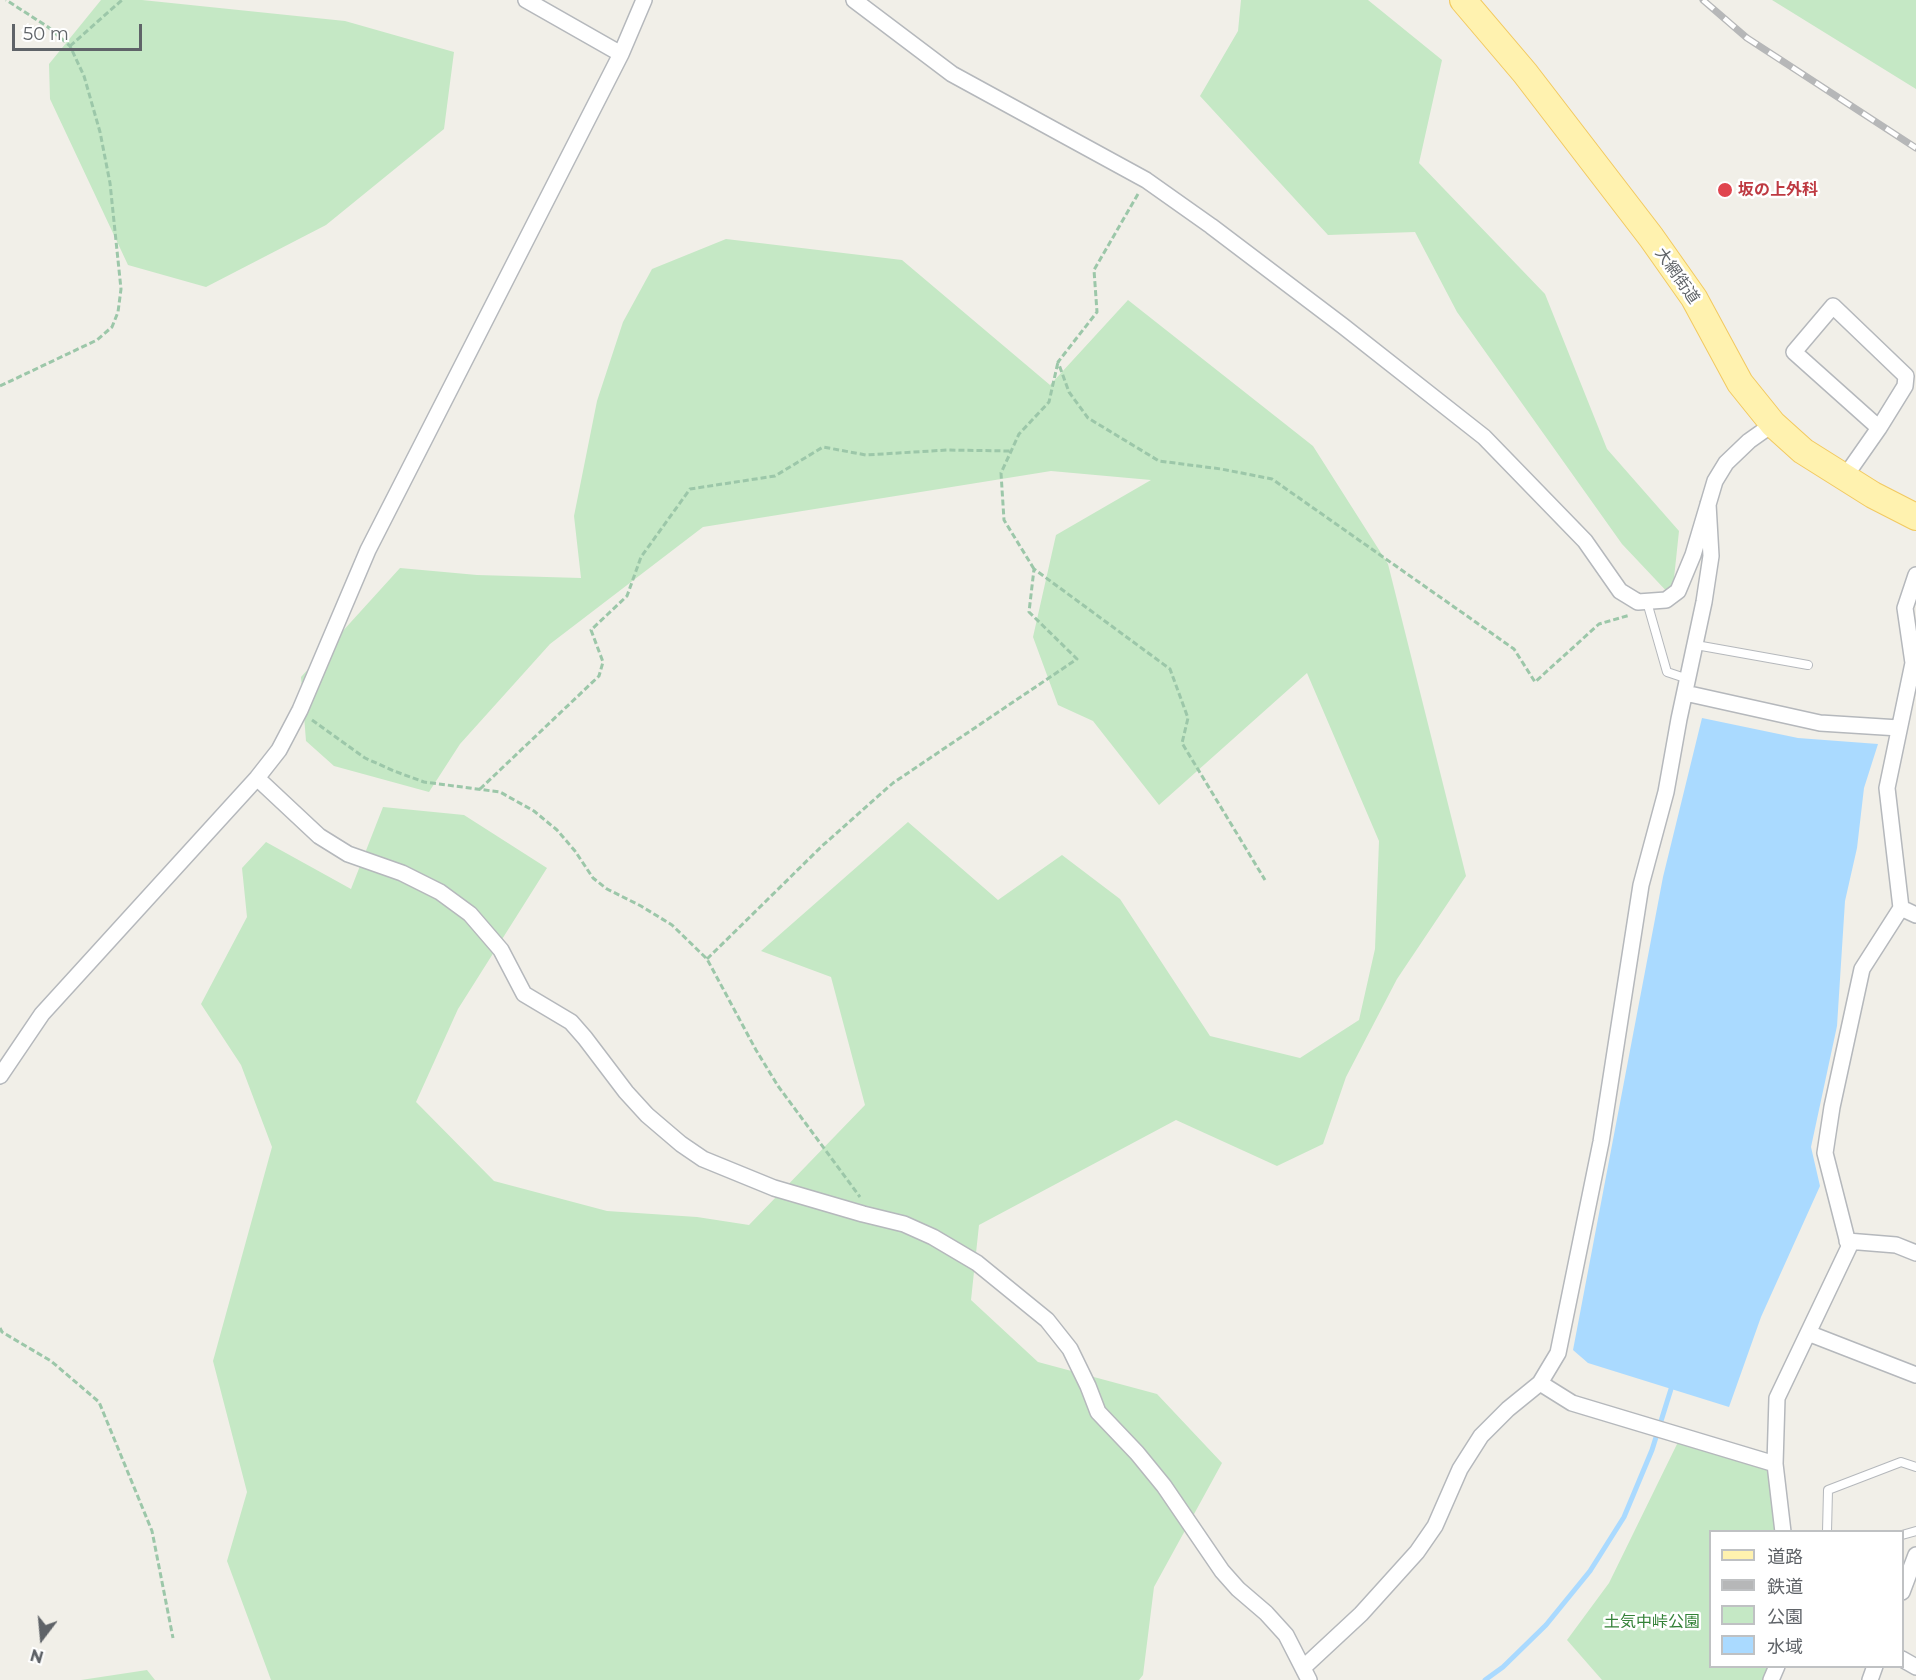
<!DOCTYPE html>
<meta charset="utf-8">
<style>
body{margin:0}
#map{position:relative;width:1916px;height:1680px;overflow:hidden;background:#f1efe8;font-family:Montserrat,"Noto Sans JP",sans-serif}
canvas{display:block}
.legend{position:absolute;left:1709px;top:1530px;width:195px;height:138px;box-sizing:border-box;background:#fff;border:2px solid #bfc1c3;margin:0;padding:8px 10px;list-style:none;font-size:18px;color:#5f6368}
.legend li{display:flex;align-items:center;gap:12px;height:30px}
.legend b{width:30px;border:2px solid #bfc1c3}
.north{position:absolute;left:12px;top:1608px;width:60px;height:60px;-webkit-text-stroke:4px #fff;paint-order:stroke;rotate:196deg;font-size:16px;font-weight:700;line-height:24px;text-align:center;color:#5f6368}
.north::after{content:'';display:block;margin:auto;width:21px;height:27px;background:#5f6368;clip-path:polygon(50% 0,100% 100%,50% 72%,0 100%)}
.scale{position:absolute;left:12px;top:24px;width:130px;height:27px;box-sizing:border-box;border:3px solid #5f6368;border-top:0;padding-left:8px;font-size:18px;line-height:21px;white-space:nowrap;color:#5f6368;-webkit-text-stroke:4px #fff;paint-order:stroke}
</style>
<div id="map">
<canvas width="1916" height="1680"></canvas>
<ul class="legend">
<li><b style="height:8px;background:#fff2af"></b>道路</li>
<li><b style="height:8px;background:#b6b7b8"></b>鉄道</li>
<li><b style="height:16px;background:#c5e8c5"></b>公園</li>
<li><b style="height:16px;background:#aadaff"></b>水域</li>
</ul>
<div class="north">N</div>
<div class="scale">50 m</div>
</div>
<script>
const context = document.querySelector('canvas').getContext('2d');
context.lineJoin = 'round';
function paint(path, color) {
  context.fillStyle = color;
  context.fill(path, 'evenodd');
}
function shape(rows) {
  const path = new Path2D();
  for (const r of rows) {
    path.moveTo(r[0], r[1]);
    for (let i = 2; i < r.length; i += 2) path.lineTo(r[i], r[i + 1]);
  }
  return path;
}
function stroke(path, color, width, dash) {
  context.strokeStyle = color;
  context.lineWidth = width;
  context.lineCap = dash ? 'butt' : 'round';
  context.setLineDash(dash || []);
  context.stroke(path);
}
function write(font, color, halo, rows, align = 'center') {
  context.font = font + ' Montserrat,"Noto Sans JP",sans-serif';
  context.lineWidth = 5;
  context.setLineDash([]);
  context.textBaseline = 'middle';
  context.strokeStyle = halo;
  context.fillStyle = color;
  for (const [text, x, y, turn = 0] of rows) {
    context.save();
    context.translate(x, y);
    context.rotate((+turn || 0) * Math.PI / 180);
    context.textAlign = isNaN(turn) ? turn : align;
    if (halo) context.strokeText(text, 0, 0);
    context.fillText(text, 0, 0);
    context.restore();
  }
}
const green = shape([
 [101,0,142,0,345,21,454,52,444,129,326,225,206,287,128,265,50,99,49,64],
 [1241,0,1368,0,1442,60,1419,163,1545,294,1607,449,1679,531,1672,597,1622,544,1457,312,1415,232,1328,235,1200,96,1238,31],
 [1772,0,1916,0,1916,89],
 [726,239,902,260,1050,385,1128,300,1313,446,1388,564,1466,876,1397,979,1346,1077,1323,1144,1277,1166,1176,1120,979,1225,971,1300,1038,1362,1157,1394,1222,1463,1154,1587,1143,1675,1139,1680,271,1680,227,1561,247,1492,213,1361,272,1147,241,1065,201,1004,247,917,242,868,266,842,351,889,383,807,464,815,547,868,458,1009,416,1102,494,1181,607,1211,697,1217,749,1225,865,1105,831,977,761,951,908,822,998,900,1062,855,1120,899,1210,1036,1300,1058,1359,1020,1375,949,1379,841,1307,673,1159,805,1093,721,1058,705,1033,637,1056,535,1151,480,1051,471,703,527,550,644,460,744,429,792,334,766,306,741,301,677,400,568,477,575,581,578,574,516,597,401,623,322,652,269],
 [1678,1442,1770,1467,1778,1531,1710,1532,1710,1666,1771,1667,1768,1676,1762,1680,1602,1680,1567,1640,1609,1583],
 [147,1670,155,1680,81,1680]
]);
const water = shape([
 [1702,718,1798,738,1878,744,1864,788,1857,848,1845,901,1837,1026,1811,1147,1820,1186,1761,1317,1729,1407,1588,1363,1573,1350,1663,877]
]);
const stream = shape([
 [1485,1680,1503,1667,1546,1625,1590,1571,1624,1517,1652,1450,1671,1389]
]);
const path = shape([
 [70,46,122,0],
 [1138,194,1094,270,1097,312,1058,362,1069,392,1088,418,1159,461,1221,469,1272,479,1514,649,1535,682,1599,624,1630,615],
 [0,386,97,340,112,327,118,312,121,289,110,183,100,132,84,76,70,46,48,27,6,0],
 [1034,569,1004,520,1001,473,1019,434,1049,402,1058,362],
 [312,720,365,758,394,771,424,782,500,792,534,811,557,830,575,851,593,878,607,889,641,906,672,925,707,959,756,1050,778,1086,860,1197],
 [480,789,599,676,603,662,591,630,627,596,641,557,690,489,775,476,823,447,866,455,947,450,1011,451],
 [707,959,822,846,893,783,1077,659,1029,612,1034,569,1170,669,1188,718,1182,743,1265,880],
 [0,1328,2,1332,51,1361,99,1402,152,1531,173,1638]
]);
const service = shape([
 [1647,602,1667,672,1688,679],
 [1696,645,1808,665],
 [1827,1532,1828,1490,1901,1462,1916,1467],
 [1902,1535,1916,1531]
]);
const minor = shape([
 [526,0,621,54],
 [854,0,952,74,1146,180,1211,226,1343,326,1484,437,1585,541,1620,591,1638,602,1666,600,1678,591,1693,555,1715,481,1726,463,1749,441,1773,424],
 [1844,478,1879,428,1905,386,1906,376,1833,306,1794,352,1879,428],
 [1685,693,1820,723,1899,728],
 [257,778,319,836,348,854,402,873,440,892,470,914,501,950,524,994,571,1022,585,1038,626,1092,647,1115,681,1144,703,1159,774,1188,863,1214,904,1224,933,1237,977,1263,1047,1320,1070,1349,1088,1386,1098,1412,1137,1453,1164,1486,1222,1571,1238,1589,1266,1613,1286,1635,1309,1680],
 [1901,908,1916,915],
 [0,1076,42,1014,257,778,279,750,300,710,368,550,621,54,644,0],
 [1847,1241,1896,1245,1916,1253],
 [1808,1333,1916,1375],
 [1540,1383,1572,1403,1775,1464],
 [1783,1532,1775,1464,1777,1398,1849,1247,1825,1153,1832,1107,1862,969,1901,908,1887,788,1913,663,1905,608,1916,575],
 [1902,1592,1916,1555],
 [1902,1659,1916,1667],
 [1304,1667,1361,1614,1417,1552,1435,1526,1460,1469,1481,1436,1508,1409,1540,1383,1558,1353,1601,1142,1641,885,1666,792,1679,719,1704,602,1711,556,1708,504],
 [1771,1680,1777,1666],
 [1870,1680,1875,1666]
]);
const primary = shape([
 [1463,0,1525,73,1651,237,1694,298,1740,383,1773,424,1803,451,1873,495,1916,517]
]);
const rail = shape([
 [1703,0,1747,38,1916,148]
]);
const markers = [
 [1725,190,8,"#e0444e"]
];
const healthNames = [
 ["坂の上外科",1738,190]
];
const streetNames = [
 ["大網街道",1677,276,55]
];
const parkNames = [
 ["土気中峠公園",1652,1622]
];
paint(green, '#c5e8c5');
paint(water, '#aadaff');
stroke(stream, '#aadaff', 5);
stroke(service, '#b5b8bc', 10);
stroke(minor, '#b5b8bc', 18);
stroke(primary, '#f2c960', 28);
stroke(path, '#9cc7a9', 3, [6, 3]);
stroke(service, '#fff', 8);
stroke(minor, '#fff', 15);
stroke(primary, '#fff2af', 26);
stroke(rail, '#b6b7b8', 7);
stroke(rail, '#fff', 4.5, [14]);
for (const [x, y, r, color] of markers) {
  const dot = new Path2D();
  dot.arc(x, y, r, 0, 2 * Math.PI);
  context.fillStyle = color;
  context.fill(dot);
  stroke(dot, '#fff', 2);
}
write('bold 16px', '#be3a42', '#fff', healthNames, 'left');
write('16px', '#5f6368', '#fff', streetNames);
write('16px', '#348238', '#fff', parkNames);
</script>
